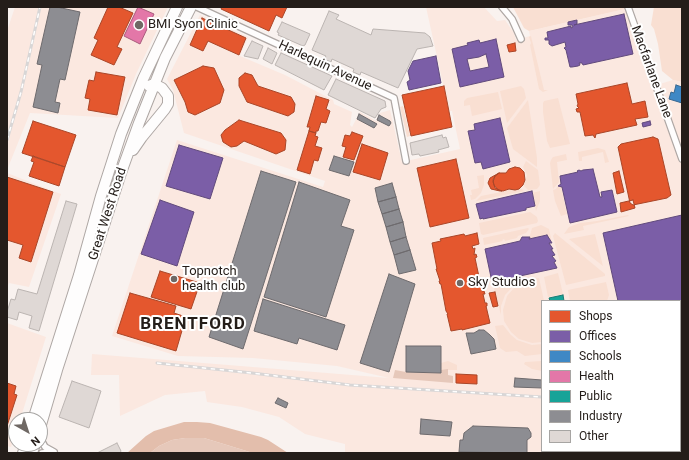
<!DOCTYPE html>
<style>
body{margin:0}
#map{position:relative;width:689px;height:460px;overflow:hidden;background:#f9f2ef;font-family:Roboto,sans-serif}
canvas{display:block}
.frame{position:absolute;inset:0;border:8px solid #241d19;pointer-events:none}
.legend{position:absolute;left:541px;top:300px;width:140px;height:152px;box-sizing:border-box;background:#fff;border:1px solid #a7a5a3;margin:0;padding:5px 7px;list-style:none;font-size:12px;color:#241d19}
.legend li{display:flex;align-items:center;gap:8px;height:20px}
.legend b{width:20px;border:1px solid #a7a5a3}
.north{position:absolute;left:8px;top:412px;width:40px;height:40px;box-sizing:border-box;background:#fff;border:1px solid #a7a5a3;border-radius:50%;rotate:141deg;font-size:11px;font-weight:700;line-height:16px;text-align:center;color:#241d19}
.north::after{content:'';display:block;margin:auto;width:14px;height:18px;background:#6f6864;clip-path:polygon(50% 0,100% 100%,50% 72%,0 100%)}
</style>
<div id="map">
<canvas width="689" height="460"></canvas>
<div class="frame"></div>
<ul class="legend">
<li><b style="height:11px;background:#e4572e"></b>Shops</li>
<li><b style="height:11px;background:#7b5ea7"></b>Offices</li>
<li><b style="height:11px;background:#3f88c5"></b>Schools</li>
<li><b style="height:11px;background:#e377a8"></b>Health</li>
<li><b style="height:11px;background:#17a398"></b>Public</li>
<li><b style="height:11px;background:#8d8d92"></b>Industry</li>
<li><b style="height:11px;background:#dfd8d5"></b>Other</li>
</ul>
<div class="north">N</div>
</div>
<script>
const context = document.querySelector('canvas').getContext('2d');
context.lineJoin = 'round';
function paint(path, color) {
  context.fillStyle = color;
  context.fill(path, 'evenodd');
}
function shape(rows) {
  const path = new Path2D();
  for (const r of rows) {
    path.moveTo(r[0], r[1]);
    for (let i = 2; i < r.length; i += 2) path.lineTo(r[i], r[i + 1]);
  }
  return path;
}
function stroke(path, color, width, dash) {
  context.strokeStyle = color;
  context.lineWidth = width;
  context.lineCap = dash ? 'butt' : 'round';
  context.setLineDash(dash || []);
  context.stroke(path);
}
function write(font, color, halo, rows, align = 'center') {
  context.font = font + ' Roboto,sans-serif';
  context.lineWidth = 4;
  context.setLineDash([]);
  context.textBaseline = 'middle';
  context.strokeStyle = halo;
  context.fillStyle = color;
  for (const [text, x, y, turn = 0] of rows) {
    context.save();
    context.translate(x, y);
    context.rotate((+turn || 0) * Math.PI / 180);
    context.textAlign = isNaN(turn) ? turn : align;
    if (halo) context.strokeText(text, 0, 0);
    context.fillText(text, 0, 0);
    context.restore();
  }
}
const built = shape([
 [15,7,168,7,136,74,118,118,30,113,7,170,7,31],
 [426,7,484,7,497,21,505,20,514,33,516,40,530,36,529,31,625,9,653,86,673,80,682,82,682,453,345,453,345,444,305,434,279,417,242,407,207,402,205,391,165,395,120,416,119,375,91,375,92,354,389,378,337,366,253,358,178,356,112,336,177,140,323,187,325,181,184,133,173,90,167,79,200,15,248,37,240,56,285,75,333,100,334,104,352,112,350,125,352,127,360,112,376,121,380,113,390,110,402,162,460,149,452,111,449,111],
 [542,301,680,301,680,451,542,451],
 [7,173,61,194,29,287,9,283,7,288],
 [7,323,46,337,20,420,16,420,16,433,11,447,7,446]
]);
const green = shape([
 [513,7,625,7,625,9,529,31,524,28],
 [654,7,682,7,682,82,673,80,662,71,658,44,654,29,651,25],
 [531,36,544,90,548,90,543,92,539,89,530,45,531,43,529,37],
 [521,86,524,89,526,98,507,123,500,91],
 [498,92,502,109,472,116,470,105,464,106,464,101,467,98],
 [558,98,570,144,550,148,547,141,543,112,543,103,544,101],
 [528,100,537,158,537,167,513,149,507,128],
 [403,106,410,136,407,137,400,107],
 [598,148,605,150,609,162,605,163,603,152,582,157,582,161,579,161,578,152],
 [566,154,567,160,557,162,559,182,553,189,550,163,551,160,553,157],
 [526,161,538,170,540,185,537,189,528,190,524,186,527,175,523,167],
 [484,175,484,185,481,193,475,199,471,200,470,195,472,195,471,190,479,188,477,176],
 [558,186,559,187,561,187,567,214,561,216,555,201,553,190,556,189],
 [520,188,524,191,476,201,481,196,501,192,509,189,515,190],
 [540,191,540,201,536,211,532,193],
 [530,212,537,217,538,221,537,223,483,235,481,234,479,223],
 [628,215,629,216,583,226,584,230,564,234,569,227,580,223,597,221],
 [541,225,549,229,552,243,546,235,529,239,532,228],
 [528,228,529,229,526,233,518,236,517,238,505,241,504,239,502,240,503,241,484,245,483,238],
 [555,233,605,274,605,276,566,285,553,236],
 [595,234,603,266,569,239],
 [558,273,563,294,548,297,544,277],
 [539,278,544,301,542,301,542,342,532,343,519,339,511,332,504,321,503,310,507,296,515,287,526,280],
 [517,282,505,295,501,306,501,315,494,288],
 [606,282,609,295,607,301,570,301,568,290],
 [503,325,511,335,517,340,532,345,542,344,542,354,525,356,517,351,506,352,500,348,495,326],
 [448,361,457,365,457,370,441,370,441,363],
 [542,361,542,371,532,369,524,364,525,362]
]);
const forest = shape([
 [448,369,448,375,453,376,453,383,393,378,395,370,406,372,440,373,441,370],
 [185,438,204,438,253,453,150,453,159,446,172,440]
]);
const water = shape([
 [184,422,197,422,210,423,261,437,268,440,288,453,253,453,204,438,185,438,172,440,159,446,150,453,127,453,146,436,154,431]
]);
const shops = shape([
 [108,7,119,7,133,13,117,47,122,49,114,65,91,55,98,40,94,38,108,7],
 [222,7,287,7,282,18,276,15,269,31,221,9,222,7],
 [202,18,246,38,239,55,208,41,203,51,190,45,202,18],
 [515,43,516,51,509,52,507,45,515,43],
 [203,66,214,68,224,90,220,103,195,115,188,112,185,102,174,80,203,66],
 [96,72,125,77,117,115,88,110,90,99,85,98,89,80,94,81,96,72],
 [245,73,252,75,258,86,291,97,295,104,294,112,288,116,247,102,239,86,239,78,245,73],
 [627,83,632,104,645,101,648,117,635,119,637,125,596,134,595,138,593,135,585,136,580,112,577,112,576,109,579,108,577,106,578,104,576,94,627,83],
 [444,86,452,127,411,136,402,95,444,86],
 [316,96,329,100,326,109,330,111,326,123,321,122,318,131,316,131,316,133,309,131,310,127,307,127,316,96],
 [239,120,281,133,286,140,285,150,276,154,244,141,237,146,231,147,223,142,221,135,225,130,239,120],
 [33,121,76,135,65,167,22,153,33,121],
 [309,131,316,133,315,136,318,137,315,146,322,148,318,161,314,160,310,174,297,170,309,131],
 [352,132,363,136,354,160,343,157,346,147,342,146,345,135,350,136,352,132],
 [653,137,658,139,671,195,667,198,633,205,630,203,618,147,621,144,653,137],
 [362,144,388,153,380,180,353,172,362,144],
 [33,156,65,167,59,186,29,176,34,162,31,161,33,156],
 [456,159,469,218,430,227,417,168,456,159],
 [515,167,520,168,524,172,525,180,523,185,519,189,515,190,509,189,503,191,498,190,494,185,493,180,495,176,499,173,506,173,509,169,515,167],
 [619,171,624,192,617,194,613,173,619,171],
 [499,173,495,176,493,182,495,188,502,191,500,191,491,189,488,183,490,178,499,173],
 [7,177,53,192,31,262,19,258,23,245,7,240,7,177],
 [633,200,635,208,621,212,620,203,633,200],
 [477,233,479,244,472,246,473,249,475,248,474,255,476,254,477,257,475,258,482,291,484,291,485,294,483,294,485,303,487,303,487,306,486,306,490,323,462,330,462,329,451,331,447,314,448,314,446,311,441,284,440,284,439,281,440,281,436,269,437,269,432,243,441,241,440,239,464,234,465,236,477,233],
 [160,271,200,283,191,309,151,297,160,271],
 [495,292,498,306,493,307,489,293,495,292],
 [130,293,176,306,174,313,186,317,176,351,117,333,130,293],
 [456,374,477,375,477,384,456,383,456,374],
 [7,383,16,386,14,394,17,395,7,426,7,383]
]);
const offices = shape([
 [624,14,633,54,583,65,582,63,579,63,580,65,578,66,572,67,570,67,566,50,564,48,566,47,565,42,552,46,549,44,549,40,545,40,545,38,548,38,547,32,571,26,571,28,573,27,572,25,568,25,568,22,577,20,577,24,574,25,624,14],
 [496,39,504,77,460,87,452,49,468,45,467,43,479,40,480,43,496,39],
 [486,54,489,67,470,71,467,59,479,57,486,54],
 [436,56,441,83,409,90,407,82,410,80,408,71,413,61,436,56],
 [500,118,510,162,483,169,481,162,475,163,468,131,475,130,474,124,500,118],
 [650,121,651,125,643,127,642,123,650,121],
 [179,145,223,158,210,199,166,186,179,145],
 [593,169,600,197,602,197,601,192,612,190,617,212,570,223,562,187,558,186,561,184,560,176,578,172,577,171,579,170,581,171,583,170,593,169],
 [532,191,535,206,526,208,526,210,483,219,483,218,480,219,476,204,532,191],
 [160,200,194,212,177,266,141,254,160,200],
 [682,215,682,359,680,360,680,301,618,301,603,233,682,215],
 [547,235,552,243,549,243,553,249,551,249,555,255,552,256,556,261,554,262,557,268,492,282,485,249,520,241,522,237,530,237,529,239,547,235]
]);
const schools = shape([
 [676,85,682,87,682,103,669,99,671,92,674,93,676,85]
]);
const health = shape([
 [138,7,154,14,140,44,124,36,138,7]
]);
const public = shape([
 [563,295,564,301,550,301,549,298,563,295]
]);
const industry = shape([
 [50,7,57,7,80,12,65,80,60,79,55,102,60,103,58,113,33,107,42,65,37,64,50,7],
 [359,114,377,124,374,128,357,119,359,114],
 [379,115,390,121,391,123,389,126,377,120,379,115],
 [334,156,354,162,349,176,329,170,334,156],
 [261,171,296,182,243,349,209,337,261,171],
 [299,182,350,200,341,226,354,230,326,317,264,297,299,182],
 [392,183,396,197,378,202,375,188,392,183],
 [396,197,399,209,382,214,378,202,396,197],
 [399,209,403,222,386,227,382,214,399,209],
 [403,222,406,237,390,242,386,227,403,222],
 [406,237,410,250,394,255,390,242,406,237],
 [410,250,416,270,399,274,394,255,410,250],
 [389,274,415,284,389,372,360,363,389,274],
 [263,299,345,325,337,350,299,338,297,344,254,331,263,299],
 [479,330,484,330,490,335,494,339,496,349,471,354,466,333,474,333,479,330],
 [406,346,441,346,441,373,406,372,406,346],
 [515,378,542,380,542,388,514,387,515,378],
 [278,398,288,403,286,408,275,403,278,398],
 [421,419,452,422,450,436,420,434,421,419],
 [473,426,528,428,531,433,531,437,527,440,527,453,459,452,460,440,463,440,464,433,473,426]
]);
const building = shape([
 [329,11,339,15,336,19,371,35,373,29,425,33,430,37,433,46,417,49,398,88,361,72,360,75,353,72,354,69,332,59,331,62,324,59,326,56,312,50,329,11],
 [282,22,310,34,305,45,303,46,278,35,279,33,277,32,282,22],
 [252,41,263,46,258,59,244,56,252,41],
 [268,48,277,53,272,64,263,59,268,48],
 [281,53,332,76,324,90,275,65,281,53],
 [336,79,385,101,386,107,381,109,375,118,328,95,336,79],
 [442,135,443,138,446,137,449,147,438,150,439,152,420,156,419,154,412,155,410,143,442,135],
 [66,201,77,204,39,331,29,328,32,316,19,312,17,320,7,317,7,312,11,299,15,300,18,289,37,294,66,201],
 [72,381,101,391,89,428,59,417,72,381],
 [117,443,121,451,120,453,97,453,117,443]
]);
const minor = shape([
 [197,7,394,98,406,161],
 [502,7,512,19,521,39],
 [628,7,682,159],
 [40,438,45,447,54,452],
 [42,453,52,452]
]);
const trunk = shape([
 [133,150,142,137,165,109,168,104,168,96,162,88,154,84,149,86],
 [33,420,79,275,101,196,121,134,143,79,177,7],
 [40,428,57,370,122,170,139,123,165,58,191,7],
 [23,453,26,444],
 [32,453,35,444]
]);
const rail = shape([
 [7,140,21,92,40,7],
 [157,363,252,373,350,385,542,397],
 [680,406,682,406]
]);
const markers = [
 [139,25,5,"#6f6864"],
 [174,279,4,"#6f6864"],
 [460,283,4,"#6f6864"]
];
const poiNames = [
 ["BMI Syon Clinic",148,25],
 ["Topnotch",182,272],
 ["health club",182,287],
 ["Sky Studios",468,283]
];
const streetNames = [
 ["Harlequin Avenue",325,66,25],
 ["Macfarlane Lane",651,72,70],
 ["Great West Road",108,214,-72]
];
const districtNames = [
 ["BRENTFORD",193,325]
];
paint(built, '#fbe8e0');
paint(green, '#f9dfd2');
paint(forest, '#e6c8ba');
paint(water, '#e3beac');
paint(shops, '#e4572e');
stroke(shops, '#aa4628', 1);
paint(offices, '#7b5ea7');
stroke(offices, '#614a7c', 1);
paint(schools, '#3f88c5');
stroke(schools, '#376891', 1);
paint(health, '#e377a8');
stroke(health, '#aa5c7d', 1);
paint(public, '#17a398');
stroke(public, '#1b7b72', 1);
paint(industry, '#8d8d92');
stroke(industry, '#6e6b6e', 1);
paint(building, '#dfd8d5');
stroke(building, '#bbb4b1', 1);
stroke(minor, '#aea7a4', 8);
stroke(trunk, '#aea7a4', 12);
stroke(minor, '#fefdfd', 5.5);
stroke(trunk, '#fefdfd', 10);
stroke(rail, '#d8d6d6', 3);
stroke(rail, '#fff', 1.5, [4.5]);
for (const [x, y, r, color] of markers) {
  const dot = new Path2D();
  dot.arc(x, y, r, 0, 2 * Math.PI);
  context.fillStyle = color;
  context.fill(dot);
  stroke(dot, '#fff', 1.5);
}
write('13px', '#241d19', '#fff', poiNames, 'left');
write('13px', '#241d19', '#fff', streetNames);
context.letterSpacing = '1px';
write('bold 17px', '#241d19', '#fff', districtNames);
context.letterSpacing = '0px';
</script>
